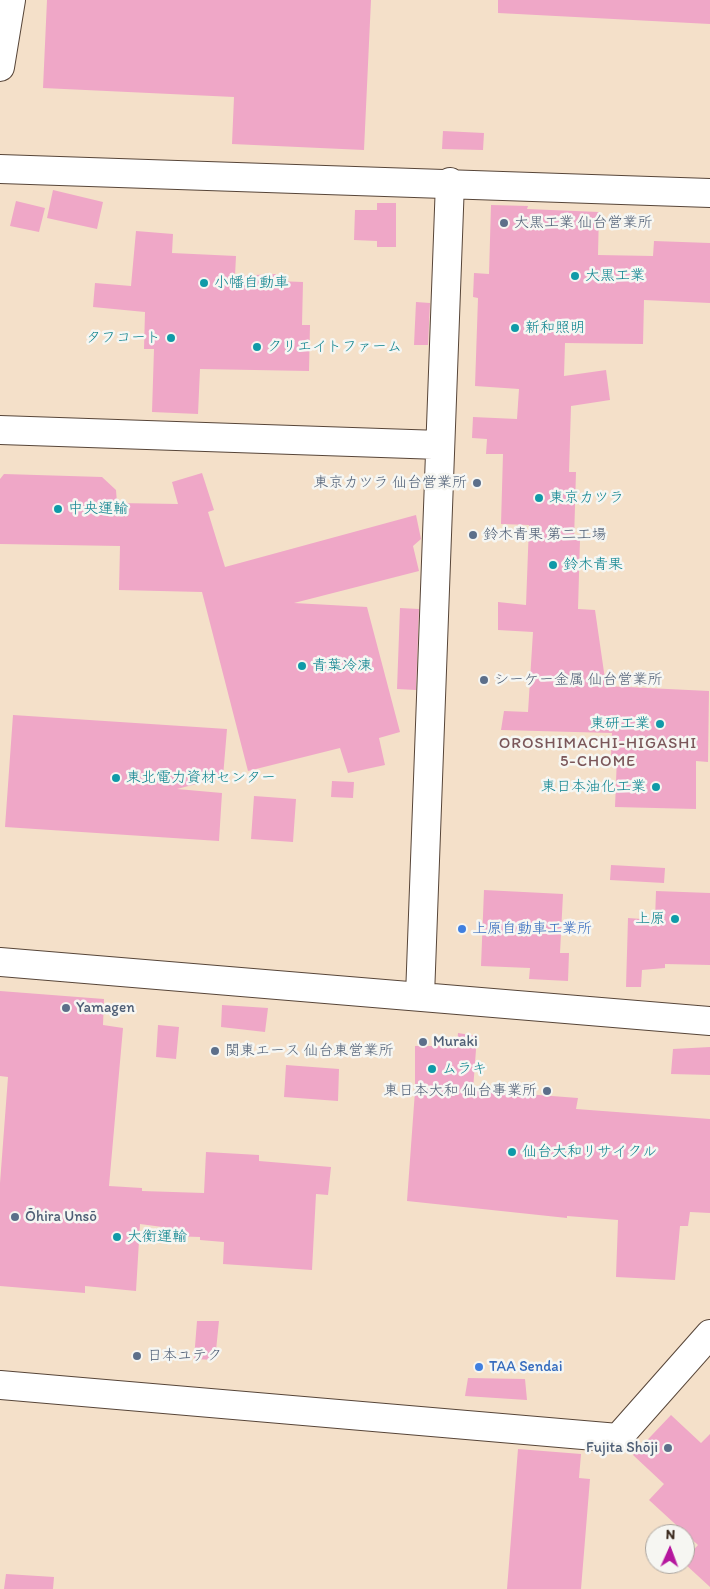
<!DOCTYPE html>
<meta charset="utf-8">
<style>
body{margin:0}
#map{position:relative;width:710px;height:1589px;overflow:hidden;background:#f4e0c9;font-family:Itim,sans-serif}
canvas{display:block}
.north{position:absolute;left:645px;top:1524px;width:50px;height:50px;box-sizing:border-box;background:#f6f6f2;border:1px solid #aba49d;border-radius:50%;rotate:2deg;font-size:14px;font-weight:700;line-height:20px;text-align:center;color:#3b2a1e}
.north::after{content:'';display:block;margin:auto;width:18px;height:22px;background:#b5179e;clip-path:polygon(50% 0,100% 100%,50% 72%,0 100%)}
</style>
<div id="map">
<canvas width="710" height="1589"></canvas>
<div class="north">N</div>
</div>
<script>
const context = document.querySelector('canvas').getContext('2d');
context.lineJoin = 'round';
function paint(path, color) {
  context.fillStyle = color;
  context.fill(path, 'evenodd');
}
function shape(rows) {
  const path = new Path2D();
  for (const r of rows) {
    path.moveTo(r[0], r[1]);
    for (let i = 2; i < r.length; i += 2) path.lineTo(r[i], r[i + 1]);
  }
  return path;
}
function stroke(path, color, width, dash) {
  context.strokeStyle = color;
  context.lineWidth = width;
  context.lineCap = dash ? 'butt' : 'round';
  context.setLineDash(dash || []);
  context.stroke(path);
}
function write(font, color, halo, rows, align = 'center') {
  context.font = font + ' Itim,"Klee One",sans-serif';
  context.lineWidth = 5;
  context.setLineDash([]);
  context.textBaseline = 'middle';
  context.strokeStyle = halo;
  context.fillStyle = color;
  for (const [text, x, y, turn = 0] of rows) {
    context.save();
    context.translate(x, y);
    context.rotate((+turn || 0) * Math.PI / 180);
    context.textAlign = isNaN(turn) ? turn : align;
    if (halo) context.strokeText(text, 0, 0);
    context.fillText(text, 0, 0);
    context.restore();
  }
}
const building = shape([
 [47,0,371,0,364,150,232,144,234,97,43,88],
 [498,0,710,0,710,24,498,13],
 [443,131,484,133,483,150,442,149],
 [53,190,103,202,97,229,47,218],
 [16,201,45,208,39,232,10,226],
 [377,203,396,203,396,247,377,247,377,241,354,240,355,210,377,210],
 [491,205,528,206,527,209,599,212,598,255,653,256,654,241,710,243,710,303,644,300,643,344,565,343,564,376,606,370,610,400,571,406,569,472,576,472,574,540,580,540,578,609,595,610,606,686,709,691,708,762,696,761,696,809,615,807,617,757,611,757,612,733,501,730,504,711,528,712,533,632,498,630,498,602,526,605,529,525,501,524,503,454,486,454,487,439,472,438,473,417,517,419,519,389,475,386,478,298,473,297,474,273,489,274],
 [136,231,173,234,172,253,236,256,235,276,276,274,276,281,303,282,302,325,310,325,309,371,200,369,198,414,152,412,154,349,144,349,145,312,93,307,95,283,131,286],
 [416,302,430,303,428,345,414,345],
 [202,473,214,510,208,512,225,567,416,515,421,539,413,546,419,571,294,603,367,607,400,732,379,738,385,765,348,773,340,748,248,771,202,592,119,590,120,546,0,544,0,479,4,474,102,477,116,490,117,503,178,504,172,482],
 [400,608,419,609,416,690,397,689],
 [13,715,227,729,223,777,177,789,222,793,219,841,5,827],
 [332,781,354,782,353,798,331,797],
 [254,796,296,799,293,842,251,839],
 [611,865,665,868,664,883,610,880],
 [484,890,563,894,560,953,569,953,568,981,529,979,530,968,481,966],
 [656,891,710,893,710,965,665,964,665,968,642,970,641,987,626,987,628,918,655,920],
 [0,991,104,999,103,1025,123,1028,109,1186,142,1188,142,1191,204,1193,206,1152,259,1155,259,1161,331,1167,328,1195,316,1194,312,1270,223,1264,224,1242,200,1240,200,1237,169,1236,170,1228,140,1224,136,1291,85,1286,85,1293,0,1286,0,1183,8,1077,0,1076],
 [222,1005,268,1008,265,1032,221,1027],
 [158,1025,179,1027,176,1059,156,1057],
 [458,1033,477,1036,473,1090,578,1098,576,1109,710,1119,710,1213,690,1212,688,1226,680,1226,675,1280,616,1277,618,1220,567,1216,567,1218,407,1201,415,1091,415,1046,457,1046],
 [710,1047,710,1075,671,1074,673,1049],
 [286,1065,339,1069,338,1101,284,1097],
 [197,1321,219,1321,215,1360,194,1359],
 [468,1378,525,1379,527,1400,465,1396],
 [671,1415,701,1443,710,1434,710,1587,685,1564,685,1559,698,1545,649,1500,664,1484,633,1455],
 [518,1449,581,1454,579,1478,590,1479,581,1589,507,1589],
 [6,1574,54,1577,53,1589,4,1589]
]);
const tertiary = shape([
 [0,67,11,0],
 [0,169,710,193],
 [0,430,440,445],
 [0,962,710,1021],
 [420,996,450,182],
 [0,1385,618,1438,710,1334]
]);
const markers = [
 [504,223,5,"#5c6f8a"],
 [575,276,5,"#0f9aa8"],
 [204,283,5,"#0f9aa8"],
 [515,328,5,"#0f9aa8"],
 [171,338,5,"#0f9aa8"],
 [257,347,5,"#0f9aa8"],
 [477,483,5,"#5c6f8a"],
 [539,498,5,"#0f9aa8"],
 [58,509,5,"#0f9aa8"],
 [473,535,5,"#5c6f8a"],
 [553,565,5,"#0f9aa8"],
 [302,666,5,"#0f9aa8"],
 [484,680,5,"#5c6f8a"],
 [660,724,5,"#0f9aa8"],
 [116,778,5,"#0f9aa8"],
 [656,787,5,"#0f9aa8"],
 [675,919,5,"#0f9aa8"],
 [462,929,5,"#3f7fe0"],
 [66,1008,5,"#5c6f8a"],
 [423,1042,5,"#5c6f8a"],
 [215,1051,5,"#5c6f8a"],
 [432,1069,5,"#0f9aa8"],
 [547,1091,5,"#5c6f8a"],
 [512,1152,5,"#0f9aa8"],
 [15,1217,5,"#5c6f8a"],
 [117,1237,5,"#0f9aa8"],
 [137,1356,5,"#5c6f8a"],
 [479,1367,5,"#3f7fe0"],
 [668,1448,5,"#5c6f8a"]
];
const serviceNames = [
 ["大黒工業 仙台営業所",514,223],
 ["東京カツラ 仙台営業所",467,483,"right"],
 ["鈴木青果 第二工場",483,535],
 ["シーケー金属 仙台営業所",494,680],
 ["Yamagen",76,1008],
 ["Muraki",433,1042],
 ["関東エース 仙台東営業所",225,1051],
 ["東日本大和 仙台事業所",537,1091,"right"],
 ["Ōhira Unsō",25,1217],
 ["日本ユテク",147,1356],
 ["Fujita Shōji",658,1448,"right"]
];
const cultureNames = [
 ["大黒工業",585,276],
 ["小幡自動車",214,283],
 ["新和照明",525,328],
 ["タフコート",161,338,"right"],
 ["クリエイトファーム",267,347],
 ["東京カツラ",549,498],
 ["中央運輸",68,509],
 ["鈴木青果",563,565],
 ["青葉冷凍",312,666],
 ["東研工業",650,724,"right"],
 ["東北電力資材センター",126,778],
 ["東日本油化工業",646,787,"right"],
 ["上原",665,919,"right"],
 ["ムラキ",442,1069],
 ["仙台大和リサイクル",522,1152],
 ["大衡運輸",127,1237]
];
const shopNames = [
 ["上原自動車工業所",472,929],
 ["TAA Sendai",489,1367]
];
const neighbourhoodNames = [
 ["OROSHIMACHI-HIGASHI",598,744],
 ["5-CHOME",598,762]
];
paint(building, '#efa7c7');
stroke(tertiary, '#574538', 30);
stroke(tertiary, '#fff', 28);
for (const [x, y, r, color] of markers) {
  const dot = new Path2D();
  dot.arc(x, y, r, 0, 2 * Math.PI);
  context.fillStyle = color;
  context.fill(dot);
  stroke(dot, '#f6f6f2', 2);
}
write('15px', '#4e5e75', '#f6f6f2', serviceNames, 'left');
write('15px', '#0d838f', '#f6f6f2', cultureNames, 'left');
write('15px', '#366cbe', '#f6f6f2', shopNames, 'left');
context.letterSpacing = '1px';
write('16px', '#7a5659', '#f6f6f2', neighbourhoodNames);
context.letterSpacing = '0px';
</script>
